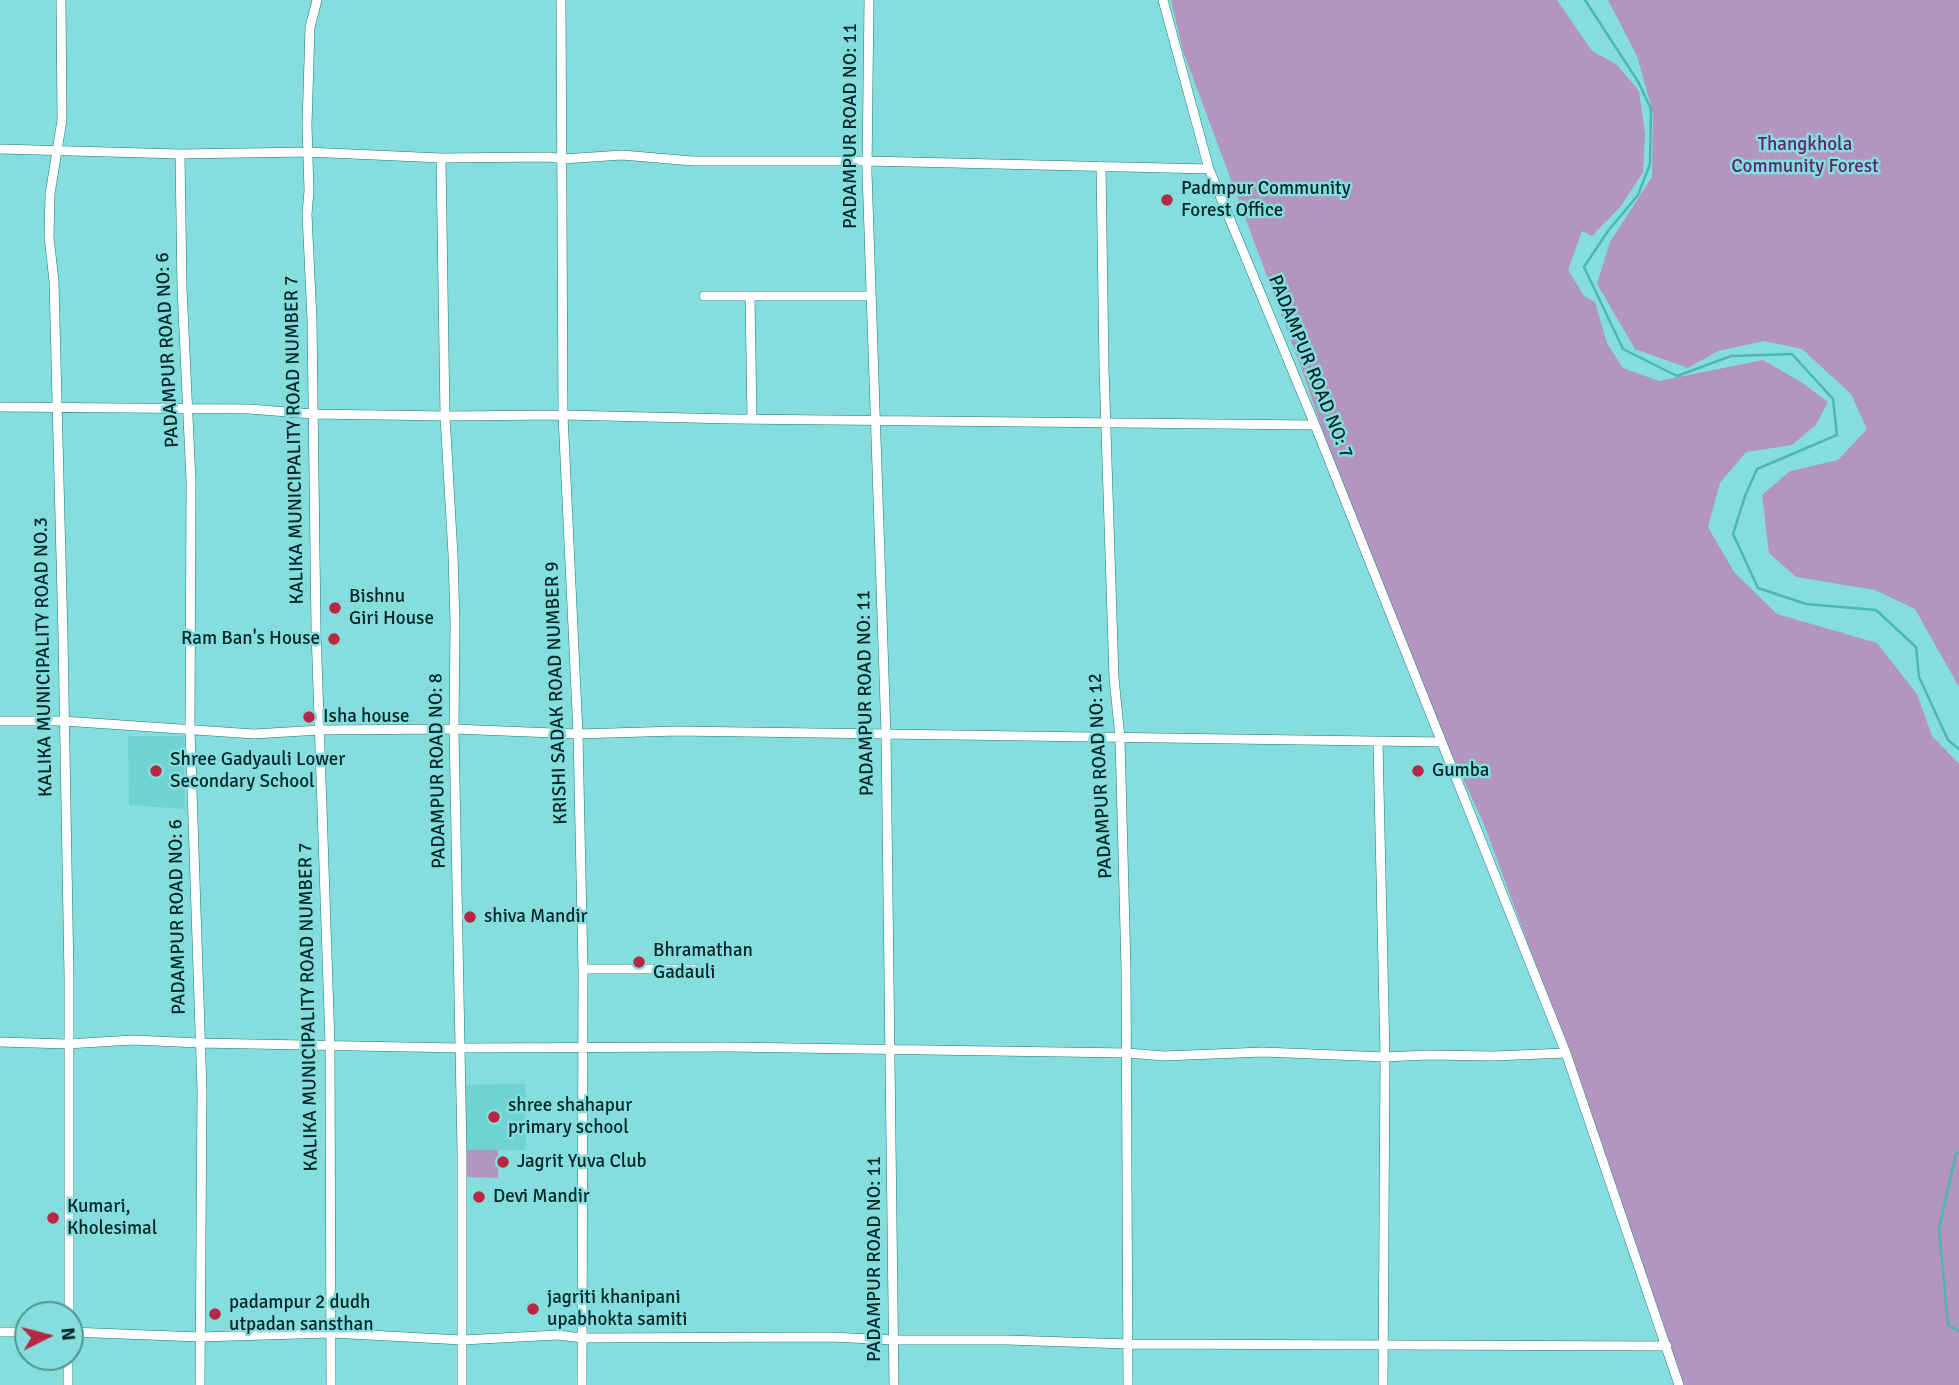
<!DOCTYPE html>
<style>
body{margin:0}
#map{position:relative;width:1959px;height:1385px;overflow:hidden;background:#86dddd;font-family:Signika,sans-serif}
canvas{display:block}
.north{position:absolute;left:14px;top:1301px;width:70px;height:70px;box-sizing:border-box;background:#86dddd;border:2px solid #509495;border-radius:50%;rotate:84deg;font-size:19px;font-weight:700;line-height:28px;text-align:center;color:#002728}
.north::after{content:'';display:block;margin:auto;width:24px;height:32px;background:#b82743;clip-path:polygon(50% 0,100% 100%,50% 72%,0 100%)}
</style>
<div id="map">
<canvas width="1959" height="1385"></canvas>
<div class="north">N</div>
</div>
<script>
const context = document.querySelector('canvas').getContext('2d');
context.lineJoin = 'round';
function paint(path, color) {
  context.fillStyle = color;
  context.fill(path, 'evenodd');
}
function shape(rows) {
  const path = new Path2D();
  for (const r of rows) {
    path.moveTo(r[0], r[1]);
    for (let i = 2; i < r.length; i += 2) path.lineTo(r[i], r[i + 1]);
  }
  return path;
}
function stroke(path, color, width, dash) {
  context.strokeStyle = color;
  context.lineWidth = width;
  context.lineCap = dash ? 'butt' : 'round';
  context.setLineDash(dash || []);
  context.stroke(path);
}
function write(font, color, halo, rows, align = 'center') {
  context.font = font + ' Signika,sans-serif';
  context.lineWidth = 5;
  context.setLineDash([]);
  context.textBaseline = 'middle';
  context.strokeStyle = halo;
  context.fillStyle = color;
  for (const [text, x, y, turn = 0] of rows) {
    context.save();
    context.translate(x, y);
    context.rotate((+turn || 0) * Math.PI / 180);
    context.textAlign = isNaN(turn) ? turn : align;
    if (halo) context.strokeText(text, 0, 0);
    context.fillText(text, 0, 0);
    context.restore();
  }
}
const built = shape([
 [128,736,184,736,185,809,129,805],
 [525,1084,526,1150,463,1150,462,1085]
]);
const green = shape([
 [1171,0,1557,0,1592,51,1616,64,1639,91,1645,134,1643,172,1621,206,1592,236,1582,231,1568,270,1584,296,1595,302,1607,343,1623,368,1659,381,1763,360,1801,382,1828,402,1816,425,1792,445,1746,452,1720,483,1708,527,1734,572,1777,614,1877,643,1917,694,1932,736,1959,764,1959,1385,1681,1385,1574,1069,1484,824,1381,602,1302,370,1183,51],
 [1608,0,1959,0,1959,687,1915,609,1875,590,1796,577,1769,553,1762,495,1790,471,1838,460,1867,429,1851,394,1802,349,1764,341,1718,351,1688,368,1635,349,1597,284,1610,242,1652,177,1653,113,1637,56],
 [463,1150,498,1150,498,1178,463,1177]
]);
const stream = shape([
 [1585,0,1639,83,1651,109,1650,164,1638,195,1608,231,1584,267,1623,349,1677,376,1731,356,1792,354,1833,399,1837,435,1757,469,1745,496,1733,534,1758,588,1806,604,1876,610,1916,647,1919,677,1948,740,1959,749],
 [1959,1152,1956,1154,1939,1229,1948,1325,1959,1331]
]);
const minor = shape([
 [61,0,62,120,50,194,49,237,54,281,63,637,69,976,69,1315],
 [317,0,310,27,307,125,309,191,307,214,312,320,316,630,330,1044,331,1385],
 [561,0,563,415,578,734,583,969,582,1385],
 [869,0,867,172,886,734,894,1385],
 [1163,0,1209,169,1315,425,1566,1053,1679,1385],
 [0,149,180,154,307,152,441,158,549,157,563,159,622,155,692,161,867,161,1209,169],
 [180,154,182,288,191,481,190,730,202,1090,200,1385],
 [441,158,445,416,453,555,455,623,454,729,462,1152,462,1385],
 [1101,166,1104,368,1114,678,1120,738,1126,969,1128,1385],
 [704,296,871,296],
 [750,296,752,419],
 [0,407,249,409,313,414,445,416,563,415,733,419,1315,425],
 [0,721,63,721,254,734,320,730,454,729,578,734,677,731,1441,742],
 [1378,742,1385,1057,1383,1385],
 [583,969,695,969],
 [0,1042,67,1044,133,1040,199,1043,460,1048,728,1047,1127,1053,1164,1056,1263,1052,1385,1057,1426,1055,1493,1056,1566,1053],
 [0,1332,28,1332],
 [70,1332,200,1337,331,1333,462,1340,558,1335,582,1338,830,1337,894,1340,1007,1340,1128,1344,1667,1346],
 [68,1385,68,1357]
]);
const markers = [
 [1167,200,7,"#b82743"],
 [335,608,7,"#b82743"],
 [334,639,7,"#b82743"],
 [309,717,7,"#b82743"],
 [156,771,7,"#b82743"],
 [1418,771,7,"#b82743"],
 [470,917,7,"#b82743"],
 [639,962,7,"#b82743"],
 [494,1117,7,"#b82743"],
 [503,1162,7,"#b82743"],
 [479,1197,7,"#b82743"],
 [53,1218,7,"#b82743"],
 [533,1309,7,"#b82743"],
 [215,1314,7,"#b82743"]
];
const streetNames = [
 ["PADAMPUR ROAD NO: 11",851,126,-90],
 ["PADAMPUR ROAD NO: 6",168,350,-93],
 ["PADAMPUR ROAD NO: 7",1310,367,68],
 ["KALIKA MUNICIPALITY ROAD NUMBER 7",295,440,-91],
 ["KALIKA MUNICIPALITY ROAD NO.3",44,657,-91],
 ["KRISHI SADAK ROAD NUMBER 9",557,693,-92],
 ["PADAMPUR ROAD NO: 11",866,693,-91],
 ["PADAMPUR ROAD NO: 8",438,771,-91],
 ["PADAMPUR ROAD NO: 12",1101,776,-93],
 ["PADAMPUR ROAD NO: 6",178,917,-91],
 ["KALIKA MUNICIPALITY ROAD NUMBER 7",309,1007,-91],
 ["PADAMPUR ROAD NO: 11",875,1259,-90]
];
const parkNames = [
 ["Thangkhola",1805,145],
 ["Community Forest",1805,167]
];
const poiNames = [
 ["Padmpur Community",1181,189],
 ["Forest Office",1181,211],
 ["Bishnu",349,597],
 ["Giri House",349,619],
 ["Ram Ban's House",320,639,"right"],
 ["Isha house",323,717],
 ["Shree Gadyauli Lower",170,760],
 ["Secondary School",170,782],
 ["Gumba",1432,771],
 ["shiva Mandir",484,917],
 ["Bhramathan",653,951],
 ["Gadauli",653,973],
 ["shree shahapur",508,1106],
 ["primary school",508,1128],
 ["Jagrit Yuva Club",517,1162],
 ["Devi Mandir",493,1197],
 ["Kumari,",67,1207],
 ["Kholesimal",67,1229],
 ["jagriti khanipani",547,1298],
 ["upabhokta samiti",547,1320],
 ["padampur 2 dudh",229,1303],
 ["utpadan sansthan",229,1325]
];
paint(built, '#6fd3d3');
paint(green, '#b396bf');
stroke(stream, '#4db6b7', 2.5);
stroke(minor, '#187a7b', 10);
stroke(minor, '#fff', 9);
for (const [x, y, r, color] of markers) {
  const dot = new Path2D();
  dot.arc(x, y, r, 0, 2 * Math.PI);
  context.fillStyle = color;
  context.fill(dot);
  stroke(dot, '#86dddd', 2.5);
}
write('19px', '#002728', '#86dddd', streetNames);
write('19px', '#5c276f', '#86dddd', parkNames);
write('19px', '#002728', '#86dddd', poiNames, 'left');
</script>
